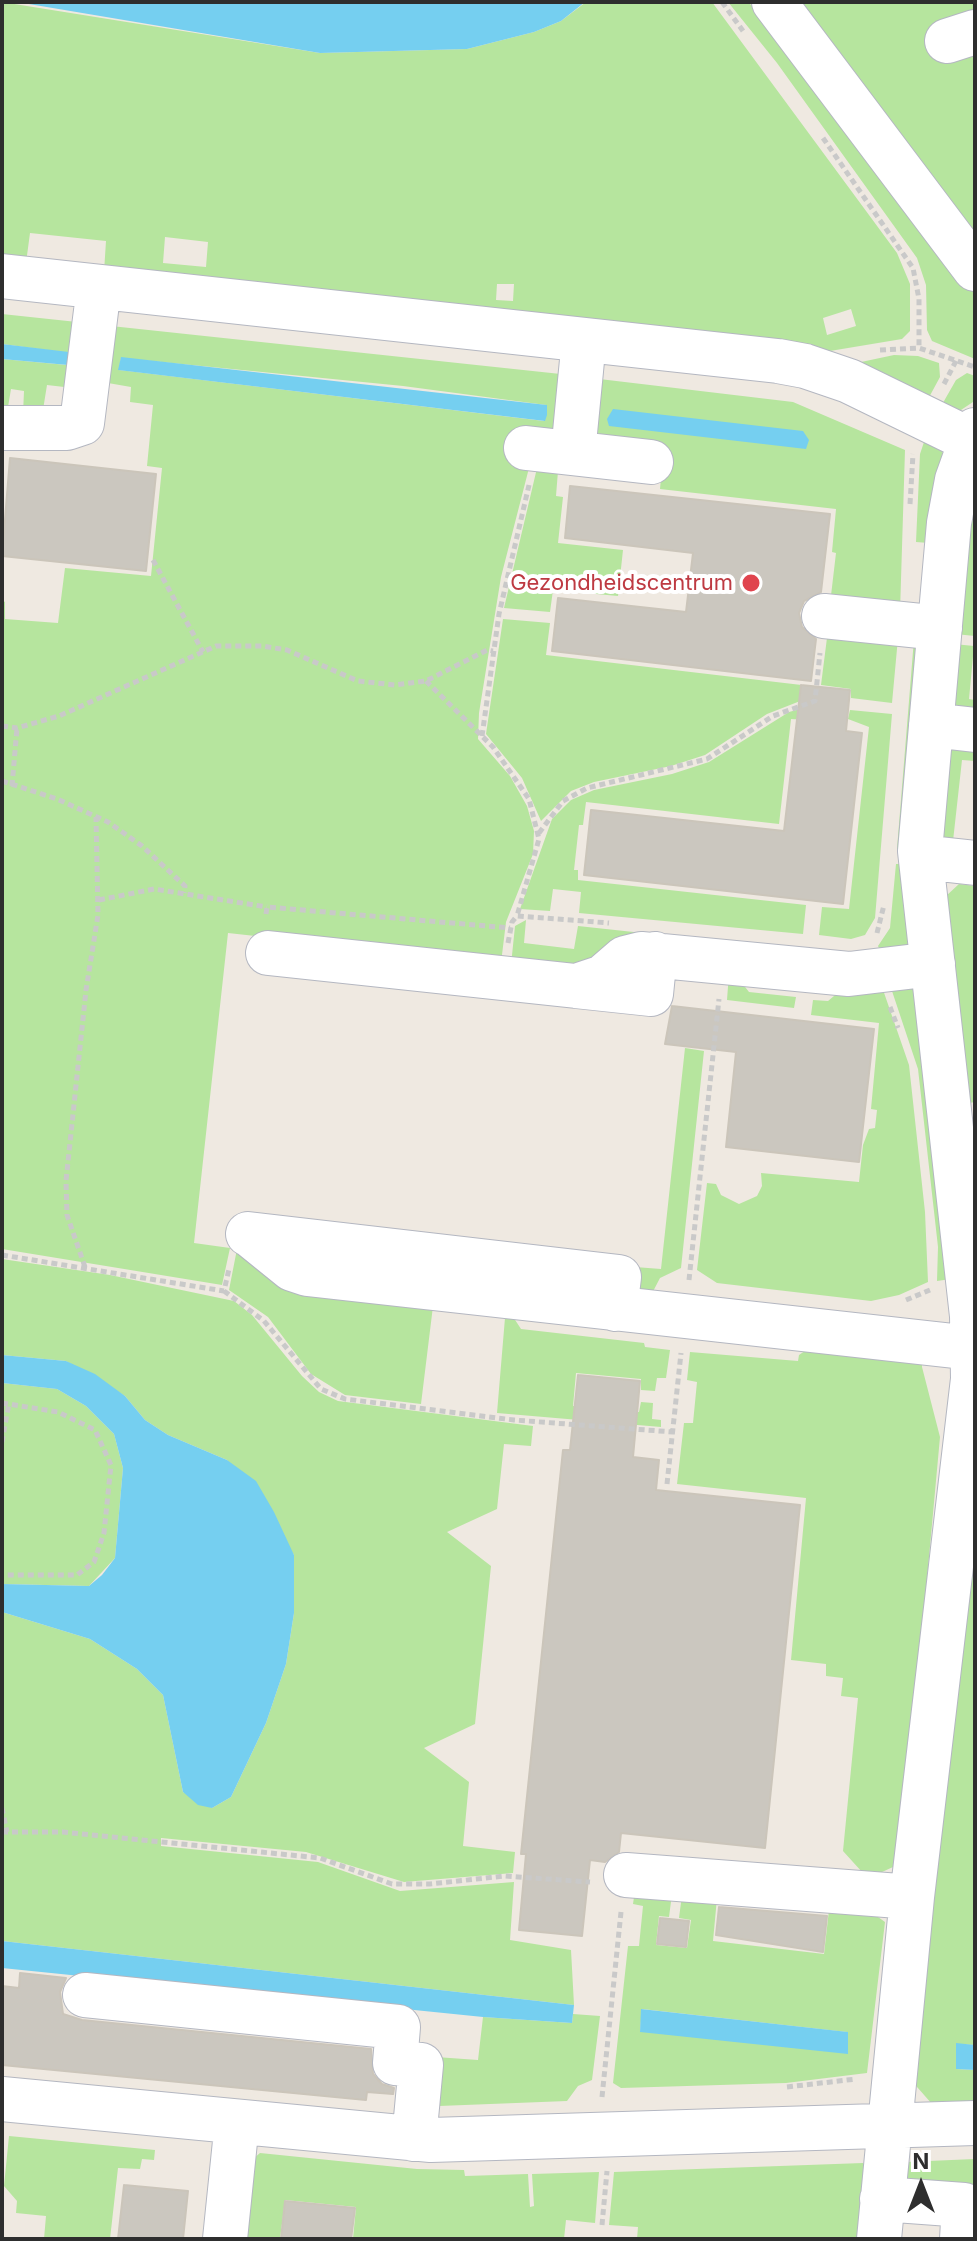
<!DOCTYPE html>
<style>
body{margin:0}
#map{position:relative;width:977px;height:2241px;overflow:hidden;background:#efe9e1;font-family:Inter,sans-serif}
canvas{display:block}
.frame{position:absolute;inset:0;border:4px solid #2e2e2e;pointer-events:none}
.north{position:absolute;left:881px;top:2145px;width:80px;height:80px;-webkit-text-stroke:6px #fff;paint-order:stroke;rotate:0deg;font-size:22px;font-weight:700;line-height:32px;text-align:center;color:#2e2e2e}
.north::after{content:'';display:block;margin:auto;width:28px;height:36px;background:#2e2e2e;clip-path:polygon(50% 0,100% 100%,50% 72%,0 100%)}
</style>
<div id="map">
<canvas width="977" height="2241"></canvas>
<div class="frame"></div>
<div class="north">N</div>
</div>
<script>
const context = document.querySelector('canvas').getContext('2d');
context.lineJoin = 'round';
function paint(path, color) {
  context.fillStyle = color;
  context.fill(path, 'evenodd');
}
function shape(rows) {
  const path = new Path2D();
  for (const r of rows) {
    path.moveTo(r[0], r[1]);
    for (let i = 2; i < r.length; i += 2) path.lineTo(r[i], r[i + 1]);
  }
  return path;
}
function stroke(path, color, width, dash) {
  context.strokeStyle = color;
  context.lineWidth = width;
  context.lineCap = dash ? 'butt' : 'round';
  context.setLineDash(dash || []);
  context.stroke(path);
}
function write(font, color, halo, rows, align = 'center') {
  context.font = font + ' Inter,sans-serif';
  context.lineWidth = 8;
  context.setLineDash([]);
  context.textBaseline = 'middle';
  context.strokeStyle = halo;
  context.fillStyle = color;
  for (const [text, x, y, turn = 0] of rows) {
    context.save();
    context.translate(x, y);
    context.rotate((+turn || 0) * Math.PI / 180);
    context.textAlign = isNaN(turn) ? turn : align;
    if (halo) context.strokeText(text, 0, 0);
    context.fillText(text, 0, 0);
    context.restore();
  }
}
const green = shape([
 [2,2,320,53,467,49,534,32,561,21,586,2,712,2,897,253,910,284,910,331,902,339,830,351,104,272,106,241,30,233,26,263,2,260],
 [165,237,208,242,206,267,163,263],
 [497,284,514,284,513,301,496,300],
 [851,309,856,326,827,335,823,318],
 [728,2,748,2,752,6,975,291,975,359,932,341,927,330,926,285,917,258,777,63],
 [799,2,975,2,975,238],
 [2,314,77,322,73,388,47,385,42,416,23,414,24,391,11,389,7,413,2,413,2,359,67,365,69,353,2,344],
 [111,326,570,375,565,416,529,468,501,577,479,713,478,739,510,776,527,806,534,831,533,854,506,922,501,963,228,933,194,1243,230,1248,222,1285,2,1249,2,600,5,602,5,619,58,623,65,568,151,576,162,468,147,466,153,405,130,402,131,387,108,383],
 [121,358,403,386,546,405,544,421,119,370],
 [894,355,918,356,939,363,940,377,927,401,847,365],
 [967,373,975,376,973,402,961,410,940,408,956,380],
 [591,378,793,402,905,450,900,612,830,604,836,553,832,552,836,509,660,489,664,447,598,439,587,417],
 [924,442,942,450,944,457,929,543,916,542,920,454],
 [537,468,558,471,556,496,563,497,558,543,623,550,618,596,553,590,550,612,504,608],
 [975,484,975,636,955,634],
 [503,619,550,623,546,655,810,686,808,698,767,714,705,755,671,766,594,782,571,791,541,821,522,778,486,734],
 [828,630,898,638,892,703,851,698,851,689,821,685],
 [914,639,922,639,905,850,897,849],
 [954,644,974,646,969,699,975,700,975,713,956,709,950,697],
 [811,706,823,721,791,719,779,824,586,802,583,825,579,825,574,870,578,870,578,880,806,905,803,934,579,913,581,892,553,889,550,911,520,909,552,819,571,800,594,790,672,774,709,762,789,712],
 [850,710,892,714,875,918,865,935,851,939,819,935,822,907,849,909,869,727,848,719],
 [950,747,975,747,975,761,962,760,953,841,943,840,939,820],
 [896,864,907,864,914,927,908,948,884,959,878,946,890,928],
 [959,884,975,886,975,1102,964,1104,946,896],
 [526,920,524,943,574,949,578,926,717,941,594,965,511,965,515,926],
 [729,973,735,974,749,992,796,997,794,1008,727,1000],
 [889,982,915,988,951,1279,937,1281,938,1247,918,1069],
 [881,984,909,1065,925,1212,928,1282,899,1295,871,1301,717,1283,697,1270,707,1183,716,1184,721,1195,739,1204,757,1196,762,1186,761,1173,859,1182,863,1145,869,1129,875,1128,877,1110,871,1109,879,1023,811,1015,813,1000,828,1001,846,986],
 [685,1048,704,1051,681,1268,660,1278,648,1301,640,1294,635,1267,661,1269],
 [237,1249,434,1298,421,1404,345,1395,311,1374,268,1317,229,1290],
 [2,1259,110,1275,234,1301,252,1315,302,1376,319,1392,338,1401,533,1426,531,1446,504,1444,497,1509,447,1532,491,1566,475,1724,424,1748,469,1782,463,1846,515,1852,513,1873,404,1882,306,1852,161,1838,161,1846,318,1862,400,1891,514,1882,510,1940,571,1950,574,2005,2,1941,2,1612,90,1639,137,1669,163,1695,183,1792,212,1808,231,1797,266,1723,286,1664,294,1613,294,1555,227,1460,168,1435,145,1420,125,1396,66,1361,2,1355],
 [506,1306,521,1329,644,1343,645,1347,670,1350,666,1378,657,1378,655,1391,641,1390,641,1379,576,1373,573,1406,639,1412,641,1402,653,1403,652,1419,661,1420,661,1427,497,1413],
 [818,1342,922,1353,922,1367,940,1437,902,1852,893,1867,882,1872,862,1872,843,1851,858,1698,841,1696,843,1678,826,1676,826,1664,791,1660,806,1498,677,1484,684,1423,693,1423,697,1382,687,1380,690,1352,798,1361,799,1355],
 [2,1383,57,1389,86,1406,114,1434,123,1468,115,1558,89,1586,2,1584],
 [975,1482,975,2045,956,2044,956,2069,975,2070,975,2105,932,2104,910,2079],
 [635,1890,672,1894,669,1917,659,1916,656,1945,687,1948,691,1920,679,1918,682,1895,717,1898,713,1941,824,1954,829,1910,878,1917,885,1922,867,2073,786,2083,621,2088,613,2083,628,1946,639,1946,643,1906,633,1904],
 [642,2009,847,2032,848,2033,640,2031],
 [573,2014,600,2016,592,2080,578,2086,567,2101,439,2106,436,2057,478,2060,483,2017,572,2023],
 [9,2136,155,2150,154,2160,142,2159,140,2169,118,2168,110,2239,44,2239,46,2216,16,2213,17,2201,4,2186],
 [260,2153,417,2169,464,2170,465,2176,528,2174,530,2207,534,2206,532,2174,599,2172,595,2223,566,2220,564,2239,353,2239,356,2207,285,2200,280,2239,239,2239,247,2164],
 [975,2159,975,2197,907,2192,905,2162],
 [863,2163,868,2168,863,2239,637,2239,638,2227,609,2225,614,2172]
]);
const water = shape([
 [17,2,585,2,561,21,534,32,467,49,320,53],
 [2,344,69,352,68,365,2,359],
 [121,357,547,405,547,415,545,421,118,370],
 [613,409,803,431,809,440,806,449,609,426,607,419],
 [2,1355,66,1361,95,1374,125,1396,145,1420,168,1435,227,1460,256,1481,274,1512,294,1555,294,1613,286,1664,266,1723,231,1797,212,1808,198,1805,183,1792,163,1695,137,1669,90,1639,2,1612,2,1584,89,1586,102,1575,115,1558,123,1468,114,1434,86,1406,57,1389,2,1383],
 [2,1941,574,2005,572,2023,483,2017,2,1968],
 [641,2009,848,2032,848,2054,640,2032],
 [956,2043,975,2045,975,2070,956,2069]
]);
const building = shape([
 [10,458,156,474,146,571,2,556,10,458],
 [570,486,830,514,821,592,804,601,799,613,802,627,816,639,811,681,552,651,558,598,686,612,693,553,565,538,570,486],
 [801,685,850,690,846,731,862,733,843,904,584,875,591,810,784,831,801,685],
 [672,1006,874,1029,859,1162,726,1147,736,1052,665,1044,672,1006],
 [578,1375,640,1381,633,1457,659,1460,656,1490,800,1505,765,1848,621,1833,619,1852,605,1862,590,1860,582,1936,519,1930,526,1854,521,1854,563,1450,570,1450,578,1375],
 [719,1907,827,1916,823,1952,716,1935,719,1907],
 [660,1918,689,1921,686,1947,657,1944,660,1918],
 [20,1973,66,1978,60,1992,63,2014,82,2020,371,2049,373,2074,382,2084,394,2088,393,2094,367,2092,366,2100,2,2065,2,1986,19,1988,20,1973],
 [124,2185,188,2191,183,2239,118,2239,124,2185],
 [285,2201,355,2208,351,2239,281,2239,285,2201]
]);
const path = shape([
 [722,2,743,31],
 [823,138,913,268,919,299,919,348],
 [880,350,919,348,975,367],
 [944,384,957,359],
 [910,504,913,454],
 [153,560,203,652],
 [426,681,493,747,529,799,539,839,517,916],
 [2,726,17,728,59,716,216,646,262,646,287,650,358,681,395,685,426,681,487,650,493,651],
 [482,736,499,614,529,485],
 [2,781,57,799,108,822,142,846,185,886,184,893],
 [12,786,17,728],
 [539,833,563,801,587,788,707,759,773,716,815,701,820,653],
 [99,900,154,889,267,907],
 [266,914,267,907,510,928],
 [877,933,884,905],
 [508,943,512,922,517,916,609,923],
 [890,1007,898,1028],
 [2,1255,224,1291,229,1269],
 [85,1267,67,1215,66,1181,86,990,98,915,96,817],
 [689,1280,719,999],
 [224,1291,264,1321,321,1389,345,1399,514,1420,673,1432],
 [906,1300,930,1290],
 [2,1403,58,1412,95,1430,111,1465,104,1533,94,1562,77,1575,2,1575],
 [2,1442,9,1403],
 [667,1484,681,1353],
 [2,1808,7,1832],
 [2,1832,63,1832,320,1858,392,1884,430,1884,504,1876,590,1882],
 [787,2087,856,2079],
 [602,2097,621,1912],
 [602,2225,607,2171]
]);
const minor = shape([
 [774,2,975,269],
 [947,41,975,32],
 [2,276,778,361,805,366,849,381,970,440],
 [2,428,67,428,82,423,99,287],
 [526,448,651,462],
 [573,453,584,340],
 [824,616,940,628],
 [931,725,975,730],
 [921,857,975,863],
 [268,953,576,986,603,977,625,958,641,954,849,974,933,964],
 [576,986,651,994,655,954],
 [248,1234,619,1277,615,1309],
 [250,1235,292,1269,307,1274,972,1348],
 [626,1875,912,1897],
 [85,1995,398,2027,395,2063,421,2065,414,2139],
 [2,2099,431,2140,975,2123],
 [882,2199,964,2205,962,2239],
 [225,2239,237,2122],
 [879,2239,912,1897,973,1379,972,1316,920,851,949,523,957,480,975,430]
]);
const markers = [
 [751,583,10,"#e0444e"]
];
const healthNames = [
 ["Gezondheidscentrum",733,583]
];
paint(green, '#b6e59e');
paint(water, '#75cff0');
paint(building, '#cbc7bf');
stroke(building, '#cbc5ba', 2);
stroke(minor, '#b4b7c1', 46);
stroke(path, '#c9c9c9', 5, [6, 4]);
stroke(minor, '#fff', 44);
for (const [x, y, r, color] of markers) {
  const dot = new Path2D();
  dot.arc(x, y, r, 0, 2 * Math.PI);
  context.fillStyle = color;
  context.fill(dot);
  stroke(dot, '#fff', 3);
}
write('22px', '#be3a42', '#fff', healthNames, 'right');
</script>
